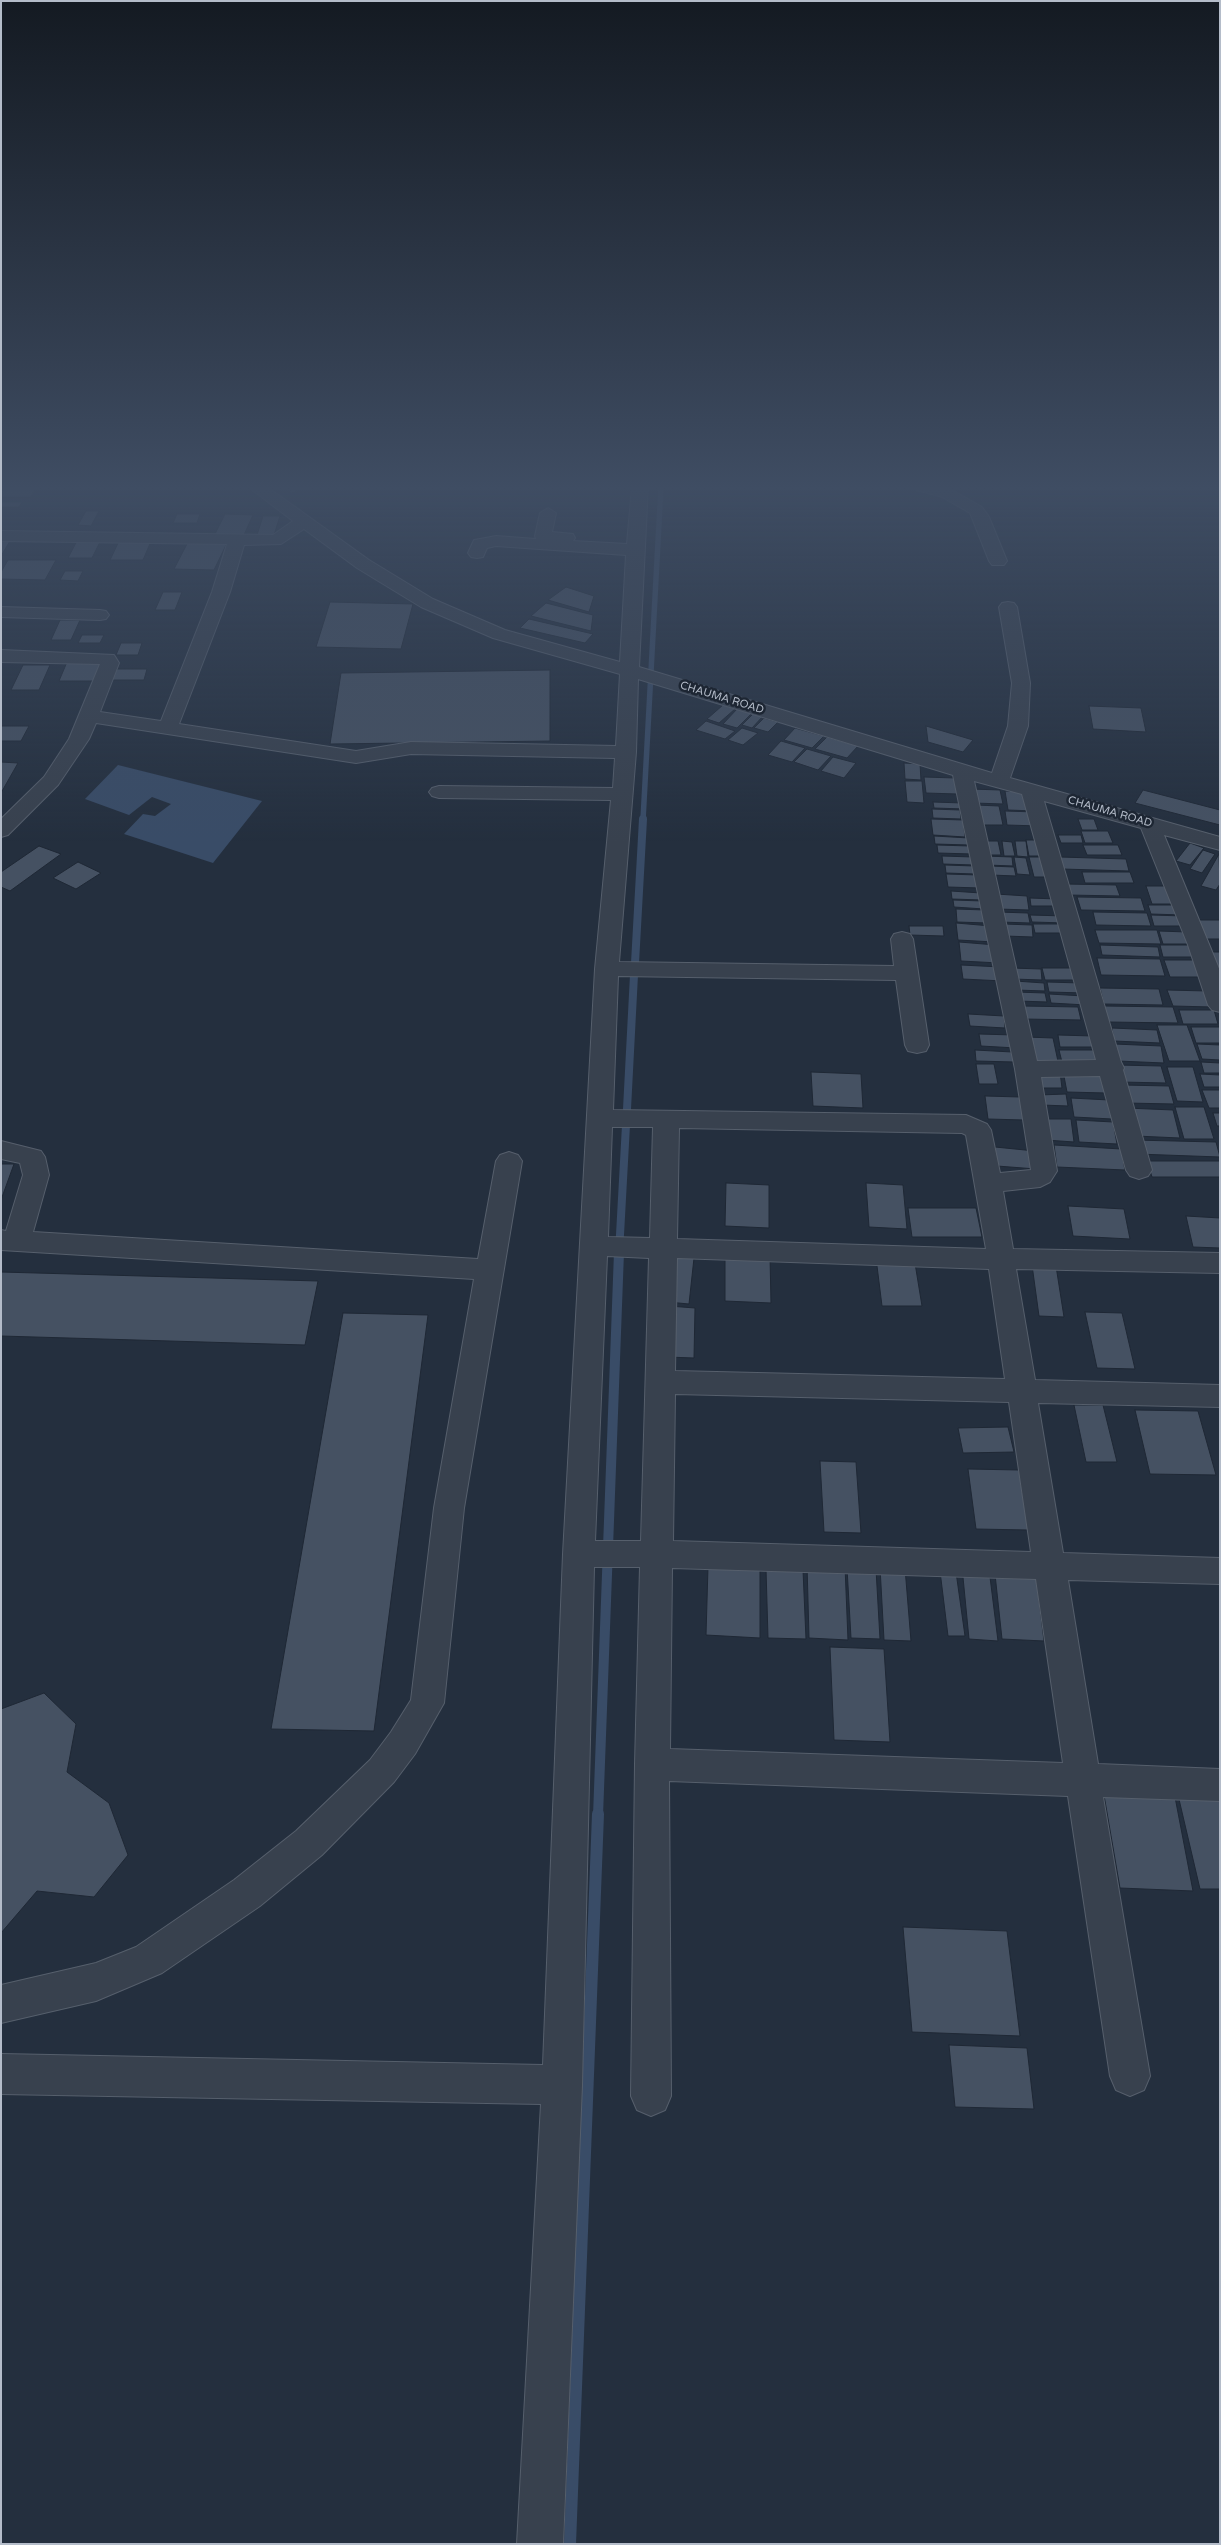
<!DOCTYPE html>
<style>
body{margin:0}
#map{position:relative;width:1221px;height:2545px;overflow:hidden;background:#242f3e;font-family:"Varela Round",sans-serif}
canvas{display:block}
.frame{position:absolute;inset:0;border:2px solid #b4bcc9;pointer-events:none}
</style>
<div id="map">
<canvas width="1221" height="2545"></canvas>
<div class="frame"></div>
</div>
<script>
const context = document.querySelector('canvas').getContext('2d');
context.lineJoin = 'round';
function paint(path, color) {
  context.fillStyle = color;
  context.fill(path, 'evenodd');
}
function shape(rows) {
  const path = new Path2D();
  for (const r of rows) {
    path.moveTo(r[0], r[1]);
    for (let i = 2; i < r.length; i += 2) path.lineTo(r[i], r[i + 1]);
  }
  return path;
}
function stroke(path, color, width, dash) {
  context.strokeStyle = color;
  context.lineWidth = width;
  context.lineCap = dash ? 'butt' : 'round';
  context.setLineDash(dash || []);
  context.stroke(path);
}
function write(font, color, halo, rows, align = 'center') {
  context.font = font + ' "Varela Round",sans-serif';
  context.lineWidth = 5;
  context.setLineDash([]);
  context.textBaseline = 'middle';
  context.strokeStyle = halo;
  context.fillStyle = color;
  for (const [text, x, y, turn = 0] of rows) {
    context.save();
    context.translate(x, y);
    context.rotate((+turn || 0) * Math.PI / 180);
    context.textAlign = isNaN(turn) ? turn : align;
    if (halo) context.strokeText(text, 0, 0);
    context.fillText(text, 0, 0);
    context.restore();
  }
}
const water = shape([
 [118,765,262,801,213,863,124,834,143,814,155,816,171,804,152,797,129,815,85,799]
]);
const streamFar3 = shape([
 [643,820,661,486]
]);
const streamFar2 = shape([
 [635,963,643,819],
 [627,1109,634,975],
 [619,1253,626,1125]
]);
const streamFar1 = shape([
 [598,1816,619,1252]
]);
const stream = shape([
 [570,2544,598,1814]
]);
const building = shape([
 [287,486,320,486,291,492,287,486],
 [4,488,35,488,31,497,1,497,4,488],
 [1,502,22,502,19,507,1,507,1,502],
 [86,511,99,511,91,526,78,525,86,511],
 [177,514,200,514,197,523,173,523,177,514],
 [225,514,253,515,243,537,214,536,225,514],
 [263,516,280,516,274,535,257,535,263,516],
 [1,536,13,536,1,556,1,536],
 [79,537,102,538,92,558,68,558,79,537],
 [120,539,152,539,143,560,110,560,120,539],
 [188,542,227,543,214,570,174,569,188,542],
 [8,560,56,560,45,580,1,579,1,572,8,560],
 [65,571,83,571,78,581,60,580,65,571],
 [566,587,594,596,589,612,548,600,566,587],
 [163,592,182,592,175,610,155,610,163,592],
 [330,602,413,604,401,649,316,647,330,602],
 [546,603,593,615,591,631,531,616,546,603],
 [529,619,593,634,585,643,520,628,529,619],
 [60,620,80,620,71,640,51,640,60,620],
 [82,635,104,635,100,643,78,643,82,635],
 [121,643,142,643,138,655,116,655,121,643],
 [67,662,102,662,95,681,59,681,67,662],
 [23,665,50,665,39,690,11,690,23,665],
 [109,669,147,669,144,680,105,680,109,669],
 [550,670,550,741,330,744,341,673,550,670],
 [723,705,735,709,719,723,707,719,723,705],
 [1089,706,1141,708,1146,732,1093,729,1089,706],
 [737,709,752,713,737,728,723,724,737,709],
 [754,713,764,715,752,728,742,725,754,713],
 [764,718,778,722,768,732,754,728,764,718],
 [706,721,735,731,725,739,696,730,706,721],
 [1,726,29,726,21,741,1,741,1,726],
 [926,726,973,740,963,752,928,742,926,726],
 [742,728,758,733,743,745,728,740,742,728],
 [795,728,824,736,812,748,784,740,795,728],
 [827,737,858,746,847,758,815,749,827,737],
 [781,741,805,748,792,762,768,755,781,741],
 [807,749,831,756,818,770,794,762,807,749],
 [833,757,856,763,844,778,821,771,833,757],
 [1,762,18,763,1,793,1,762],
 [904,763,920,764,921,780,905,779,904,763],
 [924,777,955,778,957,794,926,793,924,777],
 [905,781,922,781,924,803,907,802,905,781],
 [971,789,1000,790,1003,804,974,803,971,789],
 [1143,790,1220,810,1220,825,1135,803,1143,790],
 [1005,791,1032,792,1035,811,1008,810,1005,791],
 [933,802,963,803,965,809,934,808,933,802],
 [976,805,999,806,1003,825,979,825,976,805],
 [932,809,960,810,961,819,933,818,932,809],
 [1005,811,1036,812,1039,826,1007,825,1005,811],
 [931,819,963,820,965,837,933,835,931,819],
 [1078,819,1094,819,1098,830,1082,830,1078,819],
 [1081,831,1108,831,1113,843,1085,843,1081,831],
 [1058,835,1081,835,1083,843,1061,843,1058,835],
 [934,836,969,838,969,845,935,844,934,836],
 [1026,840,1040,840,1043,856,1029,856,1026,840],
 [979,841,998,841,1001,855,982,855,979,841],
 [1002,841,1012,842,1015,856,1004,856,1002,841],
 [1015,841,1026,841,1028,857,1017,856,1015,841],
 [1190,843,1204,848,1190,865,1176,861,1190,843],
 [937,845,970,846,972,854,938,853,937,845],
 [1083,845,1118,845,1122,855,1087,855,1083,845],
 [39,846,61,854,10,891,1,887,1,872,39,846],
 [1203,850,1215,854,1202,873,1190,869,1203,850],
 [1219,854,1220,884,1216,890,1201,886,1219,854],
 [942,856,973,857,974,865,943,864,942,856],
 [985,856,1012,857,1013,866,987,865,985,856],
 [1014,857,1026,858,1030,875,1017,874,1014,857],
 [1029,857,1043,857,1048,877,1034,877,1029,857],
 [1060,857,1126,859,1129,871,1062,869,1060,857],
 [78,862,101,873,76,889,53,878,78,862],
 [945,865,974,866,975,874,946,873,945,865],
 [989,866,1014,867,1016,876,991,875,989,866],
 [1082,872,1130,872,1134,883,1085,883,1082,872],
 [946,874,978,875,980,888,948,887,946,874],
 [1066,884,1116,885,1120,896,1068,895,1066,884],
 [1146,886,1174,886,1180,904,1152,904,1146,886],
 [951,891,981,893,982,900,952,899,951,891],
 [996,894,1027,896,1029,910,998,909,996,894],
 [1077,897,1141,898,1145,911,1081,910,1077,897],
 [1030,898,1057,899,1059,906,1031,906,1030,898],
 [953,900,983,901,984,909,954,907,953,900],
 [1148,905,1179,905,1183,915,1151,914,1148,905],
 [956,909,985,910,987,923,957,922,956,909],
 [998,912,1028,913,1030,923,1000,922,998,912],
 [1093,912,1147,913,1151,926,1096,925,1093,912],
 [1030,915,1065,916,1066,923,1032,922,1030,915],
 [1151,915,1184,916,1188,926,1154,926,1151,915],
 [1194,920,1220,920,1220,939,1201,939,1194,920],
 [956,923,991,926,994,942,958,940,956,923],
 [1004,924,1032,925,1033,937,1005,936,1004,924],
 [1033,924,1068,924,1071,933,1035,933,1033,924],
 [909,926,943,926,944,936,910,935,909,926],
 [1095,930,1157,930,1161,944,1099,943,1095,930],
 [1159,931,1187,932,1191,944,1163,944,1159,931],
 [959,942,996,945,999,963,961,961,959,942],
 [1100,945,1158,947,1160,957,1102,955,1100,945],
 [1160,945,1193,945,1196,957,1163,957,1160,945],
 [1209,952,1220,952,1220,972,1209,952],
 [1097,958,1160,959,1165,976,1101,975,1097,958],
 [1164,960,1198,960,1205,977,1170,977,1164,960],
 [961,965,1001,967,1003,981,963,979,961,965],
 [1011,968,1041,969,1042,980,1013,979,1011,968],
 [1042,968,1076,968,1079,980,1045,980,1042,968],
 [1015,981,1044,983,1045,991,1016,990,1015,981],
 [1047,982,1081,983,1084,993,1049,992,1047,982],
 [1100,988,1159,989,1163,1005,1104,1004,1100,988],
 [1167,990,1207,991,1212,1007,1173,1006,1167,990],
 [1016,992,1045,993,1047,1002,1018,1001,1016,992],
 [1049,994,1084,996,1086,1005,1051,1003,1049,994],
 [1022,1006,1078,1007,1081,1020,1024,1019,1022,1006],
 [1104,1006,1173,1007,1178,1023,1108,1022,1104,1006],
 [1179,1010,1214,1010,1218,1024,1183,1024,1179,1010],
 [968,1014,1004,1016,1005,1028,970,1026,968,1014],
 [1157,1025,1187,1025,1200,1061,1169,1061,1157,1025],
 [1191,1027,1220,1027,1220,1043,1196,1043,1191,1027],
 [1112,1028,1157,1030,1160,1043,1114,1041,1112,1028],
 [979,1034,1014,1035,1016,1048,981,1046,979,1034],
 [1058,1035,1093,1036,1096,1047,1060,1047,1058,1035],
 [1026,1037,1053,1038,1059,1066,1032,1065,1026,1037],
 [1114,1044,1161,1046,1164,1063,1118,1061,1114,1044],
 [1197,1044,1220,1045,1220,1060,1202,1059,1197,1044],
 [975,1050,1012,1052,1014,1062,976,1061,975,1050],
 [1059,1050,1097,1050,1101,1063,1062,1062,1059,1050],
 [1201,1062,1220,1063,1220,1073,1204,1073,1201,1062],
 [976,1064,994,1064,998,1084,979,1084,976,1064],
 [1117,1065,1161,1066,1166,1083,1121,1082,1117,1065],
 [1167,1067,1193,1067,1203,1102,1177,1101,1167,1067],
 [1063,1071,1101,1072,1106,1093,1067,1092,1063,1071],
 [811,1072,861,1074,863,1108,813,1106,811,1072],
 [1060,1072,1062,1088,1038,1088,1036,1076,1060,1072],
 [1200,1074,1220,1075,1220,1087,1204,1087,1200,1074],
 [1122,1085,1169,1086,1174,1104,1126,1103,1122,1085],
 [1202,1090,1220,1090,1220,1108,1209,1108,1202,1090],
 [1066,1094,1068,1106,1042,1105,1039,1095,1066,1094],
 [985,1096,1020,1097,1024,1120,988,1119,985,1096],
 [1071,1098,1109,1100,1112,1119,1074,1117,1071,1098],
 [1175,1107,1204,1107,1214,1139,1184,1139,1175,1107],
 [1126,1108,1173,1110,1180,1138,1136,1136,1126,1108],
 [1213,1113,1220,1113,1220,1126,1217,1126,1213,1113],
 [1044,1119,1071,1119,1074,1142,1046,1140,1044,1119],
 [1076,1120,1113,1122,1117,1144,1079,1142,1076,1120],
 [1133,1140,1216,1142,1220,1157,1137,1154,1133,1140],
 [1054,1145,1121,1149,1125,1170,1057,1167,1054,1145],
 [995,1147,1035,1151,1036,1169,997,1166,995,1147],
 [1147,1161,1220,1161,1220,1177,1152,1177,1147,1161],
 [1,1164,14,1164,1,1200,1,1164],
 [726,1183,769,1185,769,1228,725,1226,726,1183],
 [866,1183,903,1185,907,1229,869,1227,866,1183],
 [1068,1206,1124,1209,1130,1239,1073,1236,1068,1206],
 [908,1208,976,1208,982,1237,912,1237,908,1208],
 [1186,1216,1220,1218,1220,1248,1193,1247,1186,1216],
 [725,1255,770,1256,771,1303,725,1301,725,1255],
 [673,1256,694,1258,689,1304,668,1302,673,1256],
 [914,1257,922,1306,882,1306,876,1258,914,1257],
 [1032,1265,1056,1266,1064,1317,1039,1316,1032,1265],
 [1,1272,318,1281,305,1345,1,1336,1,1272],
 [669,1306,695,1308,694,1358,667,1357,669,1306],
 [1085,1312,1122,1313,1135,1369,1097,1368,1085,1312],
 [343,1313,428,1315,374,1731,271,1729,343,1313],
 [1074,1405,1103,1405,1117,1462,1086,1462,1074,1405],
 [1135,1410,1198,1411,1216,1475,1150,1474,1135,1410],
 [1008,1427,1014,1452,963,1453,958,1428,1008,1427],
 [820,1461,856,1462,861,1533,824,1532,820,1461],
 [968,1469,1019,1470,1028,1530,976,1529,968,1469],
 [807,1564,845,1566,848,1640,809,1638,807,1564],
 [994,1565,1035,1567,1044,1641,1002,1639,994,1565],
 [708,1567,760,1570,760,1638,706,1635,708,1567],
 [880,1567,905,1568,911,1641,884,1640,880,1567],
 [962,1567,989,1569,998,1641,969,1639,962,1567],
 [847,1568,876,1569,880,1639,851,1638,847,1568],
 [766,1569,803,1570,806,1639,768,1638,766,1569],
 [940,1571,956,1572,965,1636,948,1636,940,1571],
 [830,1647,884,1649,890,1742,834,1740,830,1647],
 [44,1693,76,1724,67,1772,109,1803,128,1855,94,1897,37,1891,1,1933,1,1709,44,1693],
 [1104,1795,1175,1797,1193,1891,1120,1888,1104,1795],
 [1178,1795,1220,1795,1220,1889,1200,1889,1178,1795],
 [903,1927,1007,1931,1020,2036,912,2032,903,1927],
 [949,2045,1027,2048,1034,2109,955,2107,949,2045]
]);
const minor = shape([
 [247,486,266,486,369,560,433,599,505,630,620,662,626,555,496,546,487,548,483,557,477,558,471,557,468,553,474,540,480,539,496,536,536,539,535,536,540,513,548,508,556,513,552,532,573,534,575,538,573,541,627,544,632,486,648,486,639,667,992,773,1008,726,1012,683,999,607,1002,603,1008,602,1014,603,1017,607,1030,683,1028,726,1010,778,1220,837,1220,850,1164,835,1220,971,1220,1012,1212,1010,1208,1005,1188,945,1141,828,1044,801,1121,1062,1124,1068,1123,1070,1152,1170,1148,1176,1139,1179,1130,1176,1126,1170,1100,1076,1041,1077,1057,1171,1050,1182,1040,1187,1003,1191,1013,1249,1220,1253,1220,1273,1016,1269,1035,1380,1220,1385,1220,1407,1038,1403,1063,1553,1220,1558,1220,1584,1068,1580,1098,1764,1220,1769,1220,1801,1103,1797,1150,2076,1144,2090,1130,2096,1116,2090,1110,2076,1068,1796,669,1781,671,2096,665,2110,651,2116,637,2110,631,2096,635,1764,640,1567,594,1567,582,2085,563,2544,517,2544,541,2104,1,2094,1,2054,543,2065,563,1554,595,969,611,800,439,798,432,796,429,792,432,788,439,786,613,788,615,758,411,754,356,763,96,723,89,739,58,785,8,835,1,837,1,819,44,777,69,739,100,664,1,662,1,650,114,655,119,663,100,712,161,721,212,592,227,544,1,541,1,531,273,535,293,521,247,486],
 [304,529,357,568,421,607,493,638,620,674,616,746,411,742,356,751,179,724,230,592,244,545,281,544,304,529],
 [638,679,953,775,1015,1069,1031,1170,1000,1173,991,1130,987,1124,966,1115,613,1110,618,976,896,980,905,1045,908,1051,917,1053,926,1051,929,1045,913,939,910,934,902,932,894,934,891,939,894,966,619,962,636,752,638,679],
 [974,781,1022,794,1096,1060,1037,1061,974,781],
 [612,1127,653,1127,650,1238,608,1237,612,1127],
 [679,1128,962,1133,966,1135,986,1249,677,1239,679,1128],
 [607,1256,649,1258,641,1541,595,1541,607,1256],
 [677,1258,989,1269,1005,1379,675,1371,677,1258],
 [675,1394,1009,1402,1031,1552,673,1541,675,1394],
 [672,1568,1036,1579,1063,1763,670,1749,672,1568],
 [911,486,938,486,954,491,982,507,989,517,1007,561,1004,565,992,565,989,561,970,513,942,497,913,489,911,486],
 [1,607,100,610,106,611,109,615,106,619,100,620,1,617,1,607],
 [1,1141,41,1151,45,1157,49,1175,33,1232,478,1259,496,1161,500,1155,509,1152,518,1155,522,1161,464,1508,444,1703,415,1754,394,1782,322,1855,260,1906,162,1973,96,2001,1,2023,1,1985,96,1963,136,1947,234,1880,296,1831,370,1760,391,1732,411,1700,434,1508,474,1279,1,1250,1,1230,6,1231,23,1175,20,1163,1,1159,1,1141]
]);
const farStreetnames = [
 ["CHAUMA ROAD",722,698,17],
 ["CHAUMA ROAD",1110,812,16]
];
paint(water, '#394c67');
stroke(streamFar3, '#394c67', 5.5);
stroke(streamFar2, '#394c67', 8);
stroke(streamFar1, '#394c67', 10);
stroke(stream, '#394c67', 12);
paint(building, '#455162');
stroke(building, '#1f2835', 1);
stroke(minor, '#565f6c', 2);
paint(minor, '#38414e');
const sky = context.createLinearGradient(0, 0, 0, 842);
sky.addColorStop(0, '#141a22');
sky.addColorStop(0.58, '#3f4d63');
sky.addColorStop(1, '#3f4d6300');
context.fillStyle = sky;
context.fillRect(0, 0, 1221, 842);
write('11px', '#b4bcc9', '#1d2633', farStreetnames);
</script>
